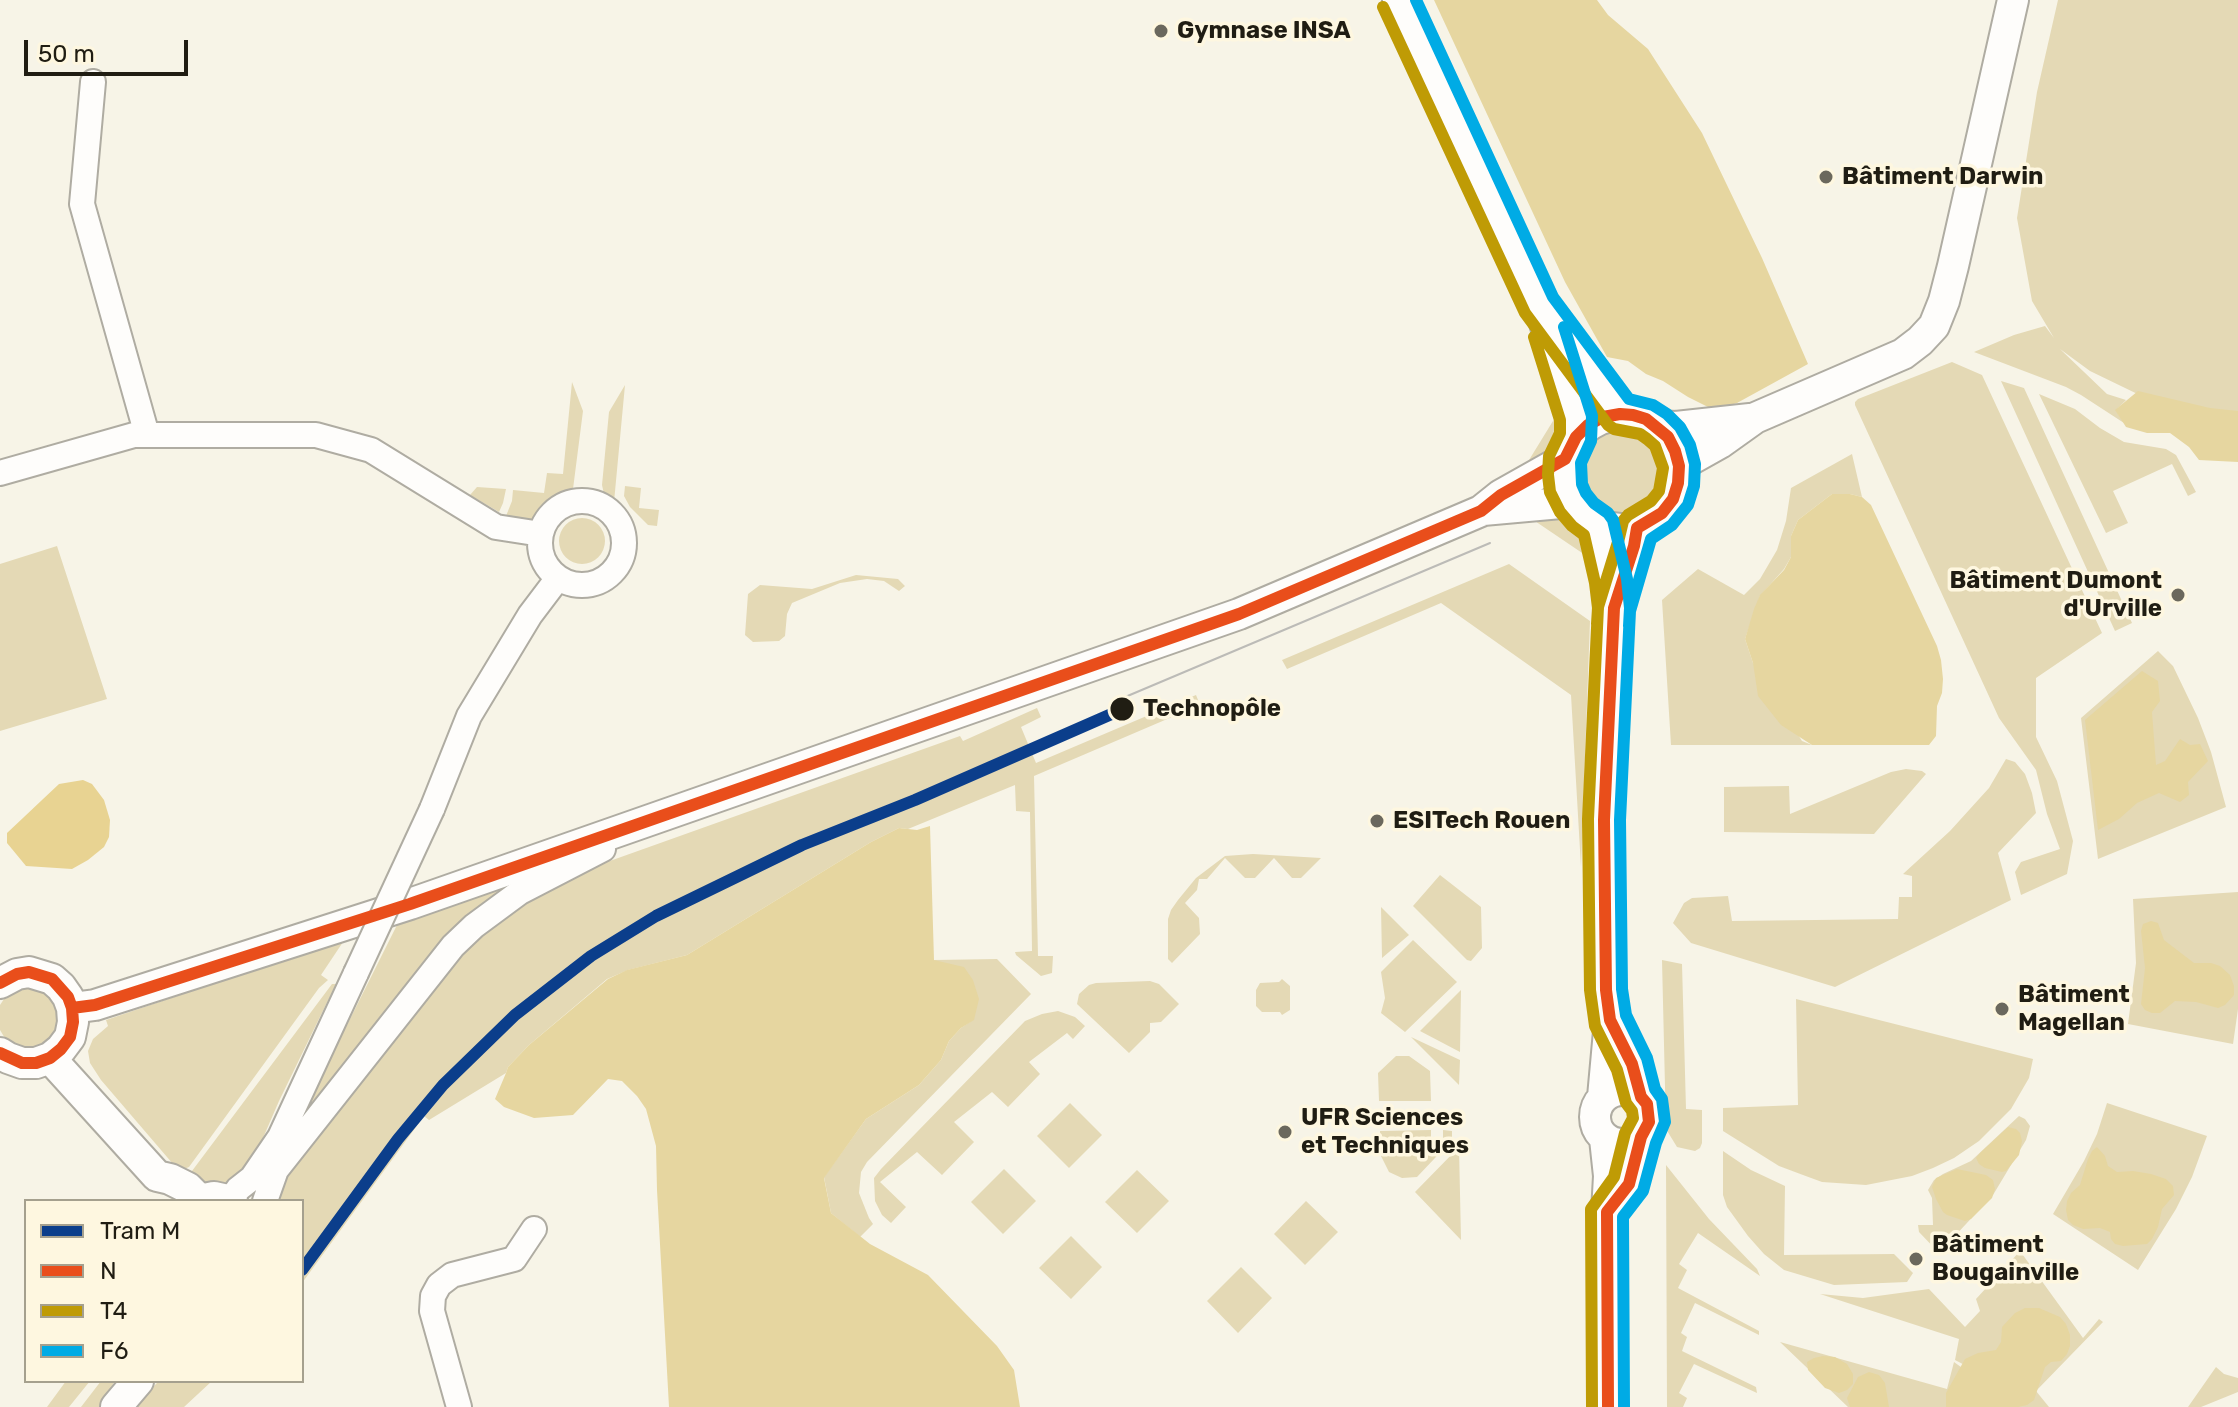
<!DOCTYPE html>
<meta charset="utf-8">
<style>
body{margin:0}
#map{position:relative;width:2238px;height:1407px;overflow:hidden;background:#f7f4e7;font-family:Rubik,sans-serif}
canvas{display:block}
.legend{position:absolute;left:24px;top:1199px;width:280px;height:184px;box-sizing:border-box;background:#fef7e0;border:2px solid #a5a08e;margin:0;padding:10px 14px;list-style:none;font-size:24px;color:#201d13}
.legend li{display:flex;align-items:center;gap:16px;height:40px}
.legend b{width:40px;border:2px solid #a5a08e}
.scale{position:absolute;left:24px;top:40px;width:164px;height:36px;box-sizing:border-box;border:4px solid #201d13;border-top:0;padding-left:10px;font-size:24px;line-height:28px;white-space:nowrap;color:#201d13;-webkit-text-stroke:6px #fef7e0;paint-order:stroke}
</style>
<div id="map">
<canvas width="2238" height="1407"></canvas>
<ul class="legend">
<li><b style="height:10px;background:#0b3e8b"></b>Tram M</li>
<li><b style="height:10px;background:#e94e1b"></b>N</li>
<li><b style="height:10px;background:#bf9b05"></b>T4</li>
<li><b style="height:10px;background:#00abe5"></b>F6</li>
</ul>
<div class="scale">50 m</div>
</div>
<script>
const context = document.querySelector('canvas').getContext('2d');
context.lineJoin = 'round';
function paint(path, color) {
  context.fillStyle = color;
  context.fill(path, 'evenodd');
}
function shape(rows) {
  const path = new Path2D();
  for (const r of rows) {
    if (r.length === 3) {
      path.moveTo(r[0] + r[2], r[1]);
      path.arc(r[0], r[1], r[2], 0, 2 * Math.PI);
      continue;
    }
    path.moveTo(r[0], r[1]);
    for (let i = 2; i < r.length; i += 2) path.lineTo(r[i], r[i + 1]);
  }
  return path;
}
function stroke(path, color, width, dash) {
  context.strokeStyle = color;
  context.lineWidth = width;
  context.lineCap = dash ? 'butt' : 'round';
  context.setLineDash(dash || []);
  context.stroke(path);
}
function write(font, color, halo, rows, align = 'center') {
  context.font = font + ' Rubik,sans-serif';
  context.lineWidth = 7;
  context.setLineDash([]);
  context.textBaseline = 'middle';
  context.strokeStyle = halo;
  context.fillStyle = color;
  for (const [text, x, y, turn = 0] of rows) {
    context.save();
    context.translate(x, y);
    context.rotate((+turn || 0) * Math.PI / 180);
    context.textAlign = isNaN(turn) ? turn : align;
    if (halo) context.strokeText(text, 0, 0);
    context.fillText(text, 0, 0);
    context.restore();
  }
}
const green = shape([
 [2058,0,2238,0,2238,416,2154,402,2090,371,2060,349,2107,394,2126,400,2116,410,2124,423,2081,395,2066,387,1974,352,2014,335,2045,326,2054,338,2032,301,2017,218,2037,92],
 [1952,362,1982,375,2102,633,2036,678,2036,737,2057,781,2073,841,2067,874,2021,895,2015,872,2021,862,2060,849,2047,814,2036,770,1999,718,1855,405,1855,402,1858,399],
 [2001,381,2024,388,2132,623,2115,631],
 [572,382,583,411,573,489,571,493,551,503,532,522,518,521,506,516,512,501,513,490,544,493,547,473,563,474],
 [625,385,614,502,604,494,602,485,609,412],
 [2039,394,2075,409,2100,428,2124,442,2166,449,2176,455,2196,492,2188,496,2172,464,2113,491,2128,523,2106,533],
 [1564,403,1565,430,1557,448,1518,478],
 [1623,472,42],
 [1852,454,1862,497,1850,494,1832,494,1798,520,1791,536,1791,557,1784,569,1760,596,1745,639,1753,663,1802,741,1812,745,1671,745,1662,600,1698,569,1744,595,1760,579,1777,550,1786,521,1791,488],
 [625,486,641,488,639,508,659,510,657,526,648,525,630,507,624,496],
 [477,487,506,489,503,503,499,512,470,495],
 [1552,514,1571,521,1580,529,1587,538,1594,561,1526,515],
 [582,541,23],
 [57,546,107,699,0,731,0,564],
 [1509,564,1590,621,1581,867,1571,695,1441,603,1287,669,1282,660],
 [856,575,898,579,905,586,899,591,884,581,867,579,840,583,792,603,787,614,785,636,779,641,753,642,745,635,748,594,760,585,812,589],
 [2158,651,2173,666,2198,718,2211,752,2226,807,2098,859,2081,718],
 [1196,695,1200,705,1034,776,1038,956,1053,956,1052,973,1041,976,1016,955,1015,952,1032,951,1030,812,1016,811,1015,785,908,829,899,828,871,842,687,955,628,970,607,979,529,1045,508,1067,506,1073,429,1120,424,1116,302,1283,302,1201,272,1201,280,1180,480,929,565,877,960,736,963,741,1037,708,1041,717,1021,727,1036,763],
 [2006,759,2015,762,2025,774,2032,793,2036,813,1998,853,2011,900,1835,987,1691,943,1673,923,1684,903,1692,898,1728,896,1732,921,1898,919,1899,897,1912,897,1912,876,1903,874,1950,831,1989,788],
 [1906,769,1922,771,1926,774,1874,834,1724,832,1724,787,1789,786,1790,814,1891,772],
 [1253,854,1321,858,1301,878,1292,878,1274,858,1255,878,1245,878,1225,858,1207,879,1199,879,1197,890,1185,903,1199,918,1200,934,1172,963,1168,959,1168,919,1171,910,1178,900,1196,878,1225,856],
 [1440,875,1481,907,1482,948,1471,961,1467,960,1413,906],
 [510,882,515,884,305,1116,304,1113,345,1025,347,1025,399,921],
 [2238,892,2238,1009,2233,1044,2128,1024,2136,963,2133,899],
 [1381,907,1409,935,1382,958],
 [345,939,321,975,328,980,319,988,189,1167,179,1171,101,1080,90,1063,88,1051,93,1039,108,1026,106,1020],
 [1413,940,1457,982,1405,1032,1381,1013,1385,998,1381,972],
 [997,959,1031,994,867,1162,861,1172,859,1193,869,1218,873,1224,860,1237,831,1213,824,1177,866,1119,919,1085,941,1060,949,1041,961,1028,974,1019,934,960],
 [1662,960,1682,964,1686,1109,1702,1110,1702,1143,1700,1148,1695,1151,1677,1147,1666,1129],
 [1282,979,1290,986,1290,1010,1282,1015,1280,1012,1262,1012,1256,1006,1256,990,1260,983,1279,982],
 [1150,981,1159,984,1179,1004,1161,1022,1150,1023,1150,1032,1129,1053,1077,1004,1079,994,1089,985,1096,983],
 [332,984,336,984,279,1101,253,1161,236,1178,226,1182,212,1184,186,1179],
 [27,986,50,993,62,1014,55,1038,31,1051,17,1048,6,1040,0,1030,0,1005,6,996],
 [1461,990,1460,1052,1420,1031],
 [1796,999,2033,1059,2029,1078,2011,1109,1979,1141,1954,1158,1933,1168,1912,1176,1866,1185,1822,1182,1803,1175,1779,1166,1723,1131,1723,1108,1798,1105],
 [1058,1011,1075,1017,1085,1026,1073,1039,1067,1033,1029,1062,1040,1074,1008,1107,992,1092,954,1122,974,1142,942,1175,917,1152,880,1182,906,1207,891,1223,882,1215,875,1201,874,1178,881,1169,1025,1021,1042,1014],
 [1411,1037,1460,1060,1459,1085],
 [1396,1056,1409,1056,1430,1071,1431,1101,1379,1101,1378,1073],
 [1070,1103,1102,1135,1069,1168,1037,1136],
 [2107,1103,2207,1136,2192,1177,2176,1209,2138,1270,2053,1214,2084,1161,2097,1134],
 [2019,1116,2025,1119,2030,1126,2026,1140,1993,1195,1939,1253,1919,1232,1918,1225,1933,1225,1932,1198,1928,1190,1934,1180,1943,1174,1971,1161],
 [1431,1130,1431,1148,1438,1148,1443,1138,1443,1130,1452,1131,1452,1140,1417,1177,1402,1178,1389,1172,1381,1156,1380,1131],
 [1459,1147,1461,1240,1415,1192],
 [1723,1151,1751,1170,1785,1186,1784,1255,1894,1254,1913,1273,1907,1282,1834,1285,1784,1270,1764,1254,1748,1236,1727,1207,1723,1195],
 [1666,1165,1709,1219,1757,1269,1760,1276,1698,1233,1679,1264,1687,1270,1678,1288,1759,1331,1759,1335,1695,1303,1681,1333,1687,1337,1682,1351,1756,1387,1757,1393,1694,1364,1679,1393,1687,1398,1683,1407,1667,1407],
 [1004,1169,1036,1201,1003,1234,971,1202],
 [1137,1170,1169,1201,1137,1233,1105,1202],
 [1306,1201,1338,1232,1305,1265,1274,1234],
 [1071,1236,1102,1267,1071,1299,1039,1268],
 [2020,1251,2083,1338,2099,1319,2103,1322,2036,1391,2049,1407,2008,1407,1978,1372,1955,1360,1959,1339,1820,1294,1863,1298,1929,1289,1965,1327,1980,1311,1976,1299],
 [1241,1267,1272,1298,1238,1333,1207,1301],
 [1780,1342,1947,1389,1954,1362,1976,1378,1999,1407,1848,1407],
 [2216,1367,2224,1374,2238,1378,2238,1392,2201,1407,2188,1407],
 [66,1381,90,1381,69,1407,47,1407],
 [101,1381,115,1381,99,1407,81,1407],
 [159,1381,212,1381,184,1407,133,1407]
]);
const forest = shape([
 [1434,0,1597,0,1608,15,1648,49,1702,133,1762,258,1808,364,1737,403,1714,410,1688,397,1663,381,1646,374,1628,361,1607,357,1565,282],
 [2138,391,2210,408,2238,411,2238,462,2199,460,2189,447,2170,433,2147,433,2126,427,2115,410],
 [1832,494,1850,494,1862,497,1871,505,1937,646,1941,660,1943,679,1942,693,1937,706,1936,736,1929,745,1812,745,1781,725,1758,696,1753,663,1745,639,1754,609,1760,595,1784,570,1791,557,1791,536,1798,520],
 [2142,671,2158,681,2160,701,2152,712,2156,765,2165,761,2180,739,2190,745,2200,744,2208,761,2188,782,2189,795,2180,802,2159,793,2137,803,2119,819,2098,830,2085,720],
 [930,826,934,960,964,967,973,980,979,999,974,1020,961,1028,949,1041,941,1060,919,1085,866,1119,824,1178,831,1213,870,1244,928,1275,997,1346,1014,1370,1020,1407,669,1407,657,1190,656,1146,646,1109,637,1096,622,1081,608,1079,573,1115,534,1118,504,1107,495,1099,506,1073,508,1067,529,1045,608,979,627,970,687,955,871,842,899,828,917,830],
 [2151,921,2158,923,2164,940,2194,963,2211,963,2220,966,2230,975,2234,986,2234,995,2225,1005,2218,1008,2196,1002,2175,1001,2160,1013,2152,1013,2145,1010,2141,1004,2145,968,2141,931,2143,924],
 [2008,1127,2016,1129,2020,1133,2022,1141,2019,1155,2006,1171,2002,1172,1985,1168,1979,1164,1976,1158,1980,1153],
 [2097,1147,2105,1156,2108,1166,2117,1172,2133,1171,2151,1174,2166,1179,2173,1186,2174,1195,2162,1209,2158,1227,2152,1239,2147,1244,2123,1246,2115,1244,2111,1239,2110,1232,2100,1228,2083,1229,2073,1225,2068,1220,2066,1210,2067,1201,2071,1193,2080,1185,2088,1159,2092,1151],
 [1957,1169,1986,1175,1993,1180,1995,1189,1992,1198,1971,1219,1965,1221,1947,1215,1943,1212,1936,1199,1932,1187,1936,1178],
 [2025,1308,2039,1308,2060,1317,2066,1324,2070,1335,2070,1346,2067,1354,2061,1361,2051,1362,2045,1367,2034,1400,2027,1405,2018,1407,1946,1407,1946,1393,1965,1359,1978,1353,1996,1350,2001,1342,2002,1327,2015,1313],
 [1823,1356,1835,1357,1847,1364,1853,1374,1853,1384,1847,1390,1839,1393,1825,1388,1808,1370,1807,1362,1814,1358],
 [1869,1372,1879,1375,1885,1383,1889,1407,1850,1407,1847,1398,1858,1377]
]);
const water = shape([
 [83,780,92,784,104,800,110,820,109,837,104,847,88,860,72,869,26,866,7,843,7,833,59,784]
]);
const minor = shape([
 [93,82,82,204,147,435],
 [0,473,134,435,316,435,371,450,496,527,541,534],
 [582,543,42],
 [432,809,469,716,530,615,558,578],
 [276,1170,453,946,474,926,520,892,603,849],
 [230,1200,238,1189,252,1178,280,1137,356,973],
 [265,1201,276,1170,278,1155],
 [459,1407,432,1311,433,1296,439,1285,452,1275,514,1259,534,1229]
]);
const tertiary = shape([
 [1398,0,1539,305,1576,418,1576,437],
 [1554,326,1620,414],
 [1622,472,57],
 [1657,426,1676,427,1750,419],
 [1679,466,1720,443,1755,418,1903,354,1920,341,1934,326,1944,301,1953,266,2013,0],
 [1483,510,1572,502],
 [1598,525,1603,542,1614,608,1604,820,1606,990,1610,1020,1603,1097],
 [1616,598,1634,546,1637,528],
 [0,983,17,974,29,972,52,979,61,987,68,997,72,1008,73,1022,70,1037,61,1049,50,1058,36,1063,22,1063,8,1058,0,1053],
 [72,1008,95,1005,410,904,1239,614,1481,511,1501,495,1565,459],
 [1611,1021,1632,1064,1641,1097],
 [50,1058,157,1176,170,1179,188,1188,199,1199],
 [1622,1117,27],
 [1605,1139,1609,1176,1607,1212,1608,1407],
 [195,1201,214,1197,232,1201],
 [1608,1211,1629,1184,1641,1137],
 [116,1407,138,1381]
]);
const tram = shape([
 [1118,700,1490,543]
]);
const minorBridge = shape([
 [356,973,432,809]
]);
const bus1 = shape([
 [0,983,17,974,29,972,52,979,68,997,72,1008,73,1022,70,1037,61,1049,50,1058,36,1063,22,1063,0,1053],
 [72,1008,95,1005,410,904,1239,614,1481,511,1501,495,1565,459,1576,437,1588,425,1603,417,1620,414,1633,415,1646,419,1668,437,1675,451,1679,466,1678,483,1673,499,1662,513,1637,528,1634,546,1614,608,1604,820,1606,990,1610,1020,1632,1064,1641,1097,1647,1104,1649,1122,1641,1137,1629,1184,1607,1212,1608,1407]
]);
const bus2 = shape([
 [1383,7,1525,313,1608,425,1614,429,1640,434,1647,439,1655,446,1663,468,1659,491,1651,501,1628,515,1623,521,1618,542,1598,607,1588,819,1590,990,1595,1026,1617,1070,1626,1103,1632,1111,1633,1118,1625,1133,1614,1177,1591,1209,1592,1407],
 [1534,337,1560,420,1560,433,1549,456,1548,475,1550,492,1560,512,1572,526,1584,535,1595,583,1598,608,1597,624]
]);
const bus3 = shape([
 [1416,0,1553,297,1629,399,1653,405,1667,414,1680,427,1690,445,1695,464,1694,486,1688,505,1672,525,1651,539,1630,611,1620,820,1622,989,1626,1015,1647,1058,1655,1089,1662,1099,1665,1122,1656,1143,1643,1191,1623,1217,1624,1407],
 [1564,327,1592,416,1591,441,1581,463,1582,484,1586,493,1594,503,1608,513,1613,520,1627,579,1630,608,1629,626]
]);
const tram1 = shape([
 [302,1270,398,1139,443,1085,515,1015,591,956,656,916,802,845,915,800,1123,709]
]);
const markers = [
 [1161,31,8,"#6b685d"],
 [1826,177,8,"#6b685d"],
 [2178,595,8,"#6b685d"],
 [1122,709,13,"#201d13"],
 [1377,821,8,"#6b685d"],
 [2002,1009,8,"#6b685d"],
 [1285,1132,8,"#6b685d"],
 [1916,1259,8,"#6b685d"]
];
const poiNames = [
 ["Gymnase INSA",1177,31],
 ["Bâtiment Darwin",1842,177],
 ["Bâtiment Dumont",2162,581,"right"],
 ["d'Urville",2162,609,"right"],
 ["ESITech Rouen",1393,821],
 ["Bâtiment",2018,995],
 ["Magellan",2018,1023],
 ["UFR Sciences",1301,1118],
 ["et Techniques",1301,1146],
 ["Bâtiment",1932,1245],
 ["Bougainville",1932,1273]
];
const stopNames = [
 ["Technopôle",1143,709]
];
paint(green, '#e4d9b5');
paint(forest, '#e6d6a0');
paint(water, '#e8d392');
stroke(minor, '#afaca2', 28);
stroke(tertiary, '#afaca2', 34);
stroke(minor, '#fefdfb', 24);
stroke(tertiary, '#fefdfb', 30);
stroke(tram, '#bcbbb7', 2);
stroke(minorBridge, '#afaca2', 28, []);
stroke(minorBridge, '#fefdfb', 24);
stroke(bus1, '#e94e1b', 12);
stroke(bus2, '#bf9b05', 12);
stroke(bus3, '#00abe5', 12);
stroke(tram1, '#0b3e8b', 12);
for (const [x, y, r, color] of markers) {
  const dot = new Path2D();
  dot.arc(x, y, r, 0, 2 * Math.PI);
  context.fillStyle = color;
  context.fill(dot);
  stroke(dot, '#fef7e0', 3);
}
write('bold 24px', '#201d13', '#fef7e0', poiNames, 'left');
write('bold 24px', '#201d13', '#fef7e0', stopNames, 'left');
</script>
